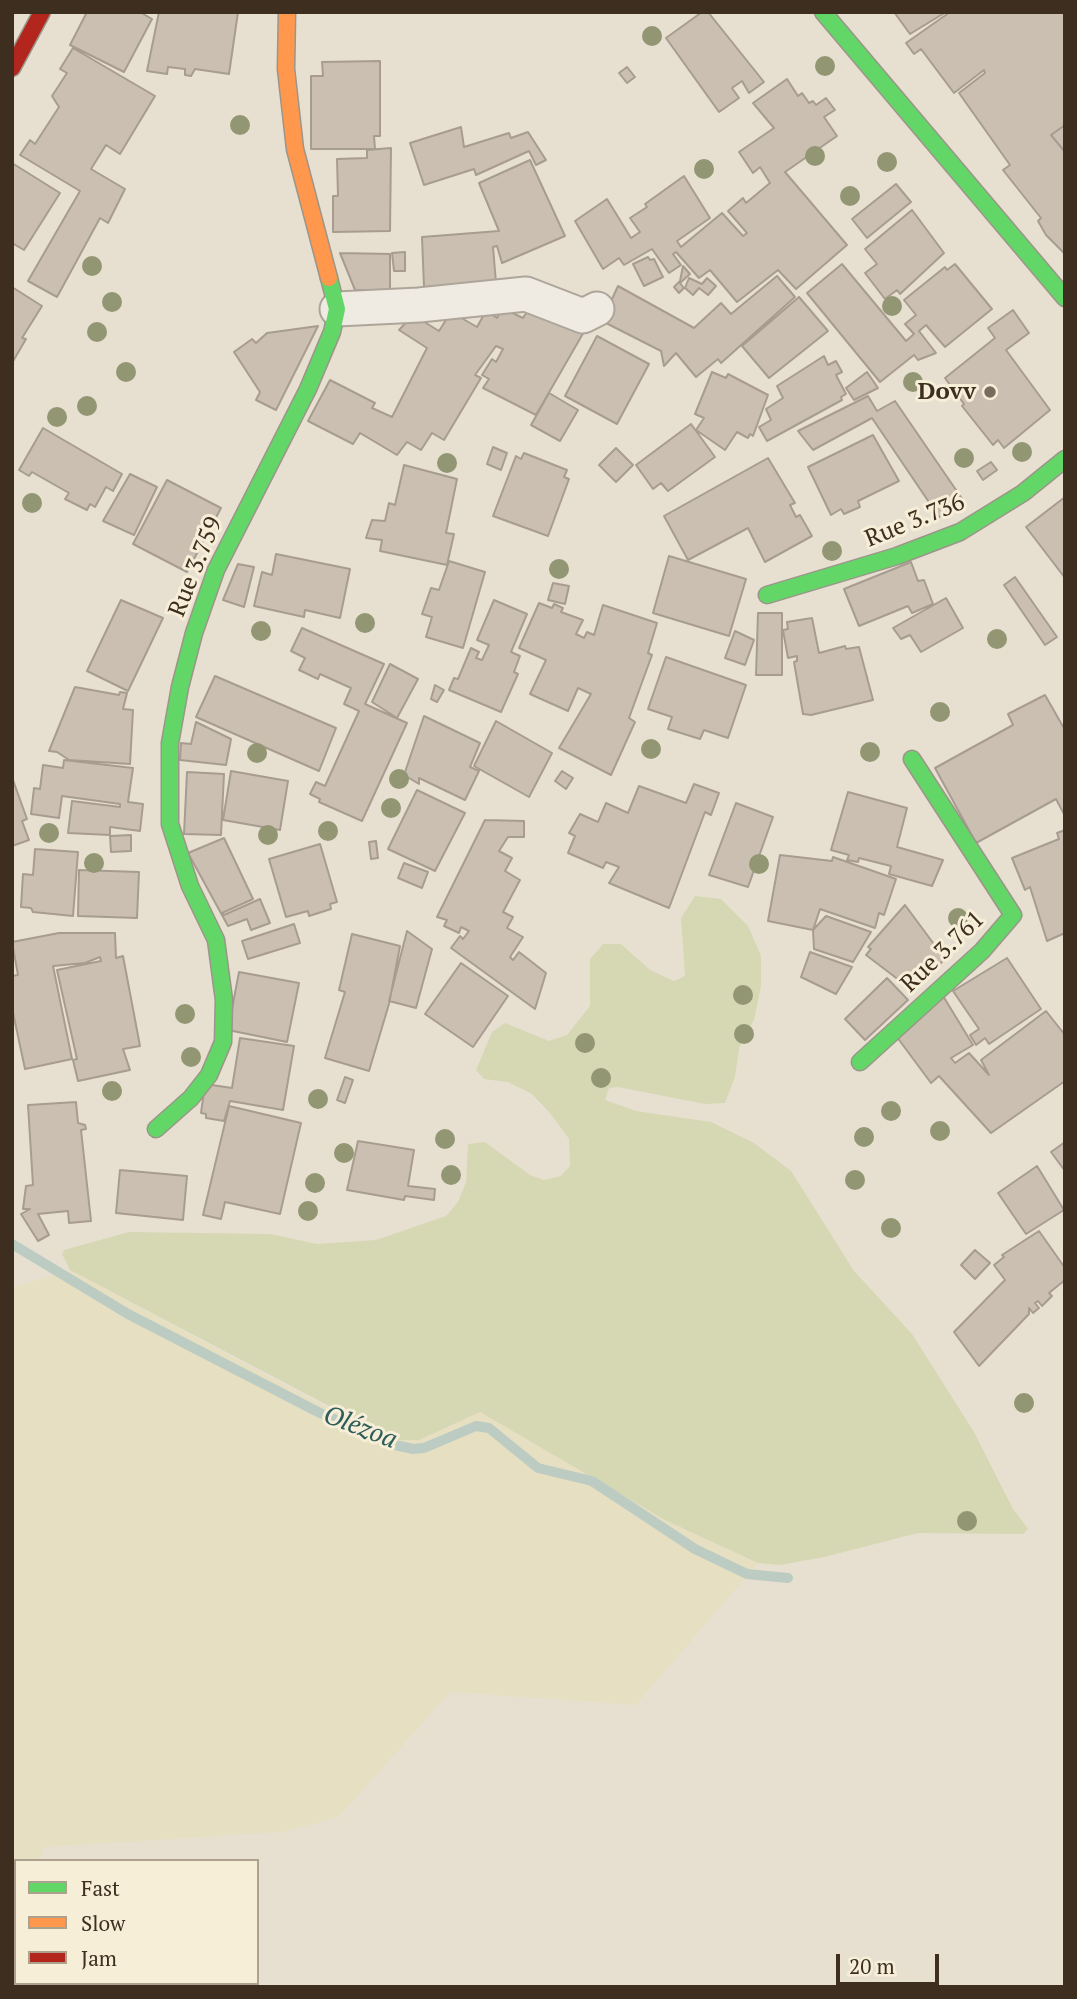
<!DOCTYPE html>
<meta charset="utf-8">
<style>
body{margin:0}
#map{position:relative;width:1077px;height:1999px;overflow:hidden;background:#e7e0d1;font-family:"PT Serif",serif}
canvas{display:block}
.frame{position:absolute;inset:0;border:14px solid #3d2e20;pointer-events:none}
.legend{position:absolute;left:14px;top:1859px;width:245px;height:126px;box-sizing:border-box;background:#f7eed8;border:2px solid #ada18e;margin:0;padding:9px 12px;list-style:none;font-size:21px;color:#3d2e20}
.legend li{display:flex;align-items:center;gap:14px;height:35px}
.legend b{width:35px;border:2px solid #ada18e}
.scale{position:absolute;left:836px;top:1954px;width:103px;height:32px;box-sizing:border-box;border:4px solid #3d2e20;border-top:0;padding-left:9px;font-size:21px;line-height:24px;white-space:nowrap;color:#3d2e20;-webkit-text-stroke:5px #f7eed8;paint-order:stroke}
</style>
<div id="map">
<canvas width="1077" height="1999"></canvas>
<div class="frame"></div>
<ul class="legend">
<li><b style="height:9px;background:#63d668"></b>Fast</li>
<li><b style="height:9px;background:#ff974d"></b>Slow</li>
<li><b style="height:9px;background:#b3261e"></b>Jam</li>
</ul>
<div class="scale">20 m</div>
</div>
<script>
const context = document.querySelector('canvas').getContext('2d');
context.lineJoin = 'round';
function paint(path, color) {
  context.fillStyle = color;
  context.fill(path, 'evenodd');
}
function shape(rows) {
  const path = new Path2D();
  for (const r of rows) {
    path.moveTo(r[0], r[1]);
    for (let i = 2; i < r.length; i += 2) path.lineTo(r[i], r[i + 1]);
  }
  return path;
}
function stroke(path, color, width, dash) {
  context.strokeStyle = color;
  context.lineWidth = width;
  context.lineCap = dash ? 'butt' : 'round';
  context.setLineDash(dash || []);
  context.stroke(path);
}
function write(font, color, halo, rows, align = 'center') {
  context.font = font + ' "PT Serif",serif';
  context.lineWidth = 6;
  context.setLineDash([]);
  context.textBaseline = 'middle';
  context.strokeStyle = halo;
  context.fillStyle = color;
  for (const [text, x, y, turn = 0] of rows) {
    context.save();
    context.translate(x, y);
    context.rotate((+turn || 0) * Math.PI / 180);
    context.textAlign = isNaN(turn) ? turn : align;
    if (halo) context.strokeText(text, 0, 0);
    context.fillText(text, 0, 0);
    context.restore();
  }
}
const farmland = shape([
 [70,1270,356,1423,419,1440,480,1412,665,1520,758,1563,636,1705,450,1692,339,1817,283,1832,45,1847,38,1861,16,1861,16,1904,12,1911,12,1288]
]);
const green = shape([
 [695,896,721,899,748,926,761,956,761,986,754,1020,739,1048,735,1077,725,1103,705,1104,618,1087,609,1088,605,1100,636,1111,711,1122,754,1143,791,1171,854,1271,912,1334,974,1432,1013,1509,1028,1529,1023,1534,918,1533,824,1557,780,1565,758,1563,665,1520,480,1412,419,1440,394,1440,70,1270,62,1254,64,1250,129,1232,271,1234,317,1244,376,1240,446,1216,458,1202,466,1182,468,1144,485,1142,530,1175,544,1180,561,1176,570,1166,569,1139,550,1113,532,1094,508,1082,484,1079,476,1070,492,1032,505,1023,549,1041,567,1035,590,1006,590,959,603,944,621,944,650,970,674,981,685,976,681,918]
]);
const stream = shape([
 [12,1244,128,1314,320,1413,395,1445,413,1449,424,1448,476,1426,489,1428,538,1468,592,1481,695,1549,747,1574,788,1578]
]);
const building = shape([
 [87,12,140,12,152,19,124,72,70,45,87,12],
 [159,12,238,12,229,74,195,69,191,76,185,75,185,69,168,67,167,74,147,71,159,12],
 [702,12,708,12,764,82,749,93,742,81,732,88,739,98,719,112,666,38,702,12],
 [894,12,946,12,910,34,894,12],
 [950,12,1065,12,1065,125,1051,135,1065,152,1065,254,1046,235,1038,221,1041,218,1003,170,1010,165,959,93,985,73,984,70,954,93,921,49,914,54,906,43,950,12],
 [73,48,155,96,120,154,106,145,91,169,125,189,108,223,100,218,57,297,28,281,80,191,20,155,30,140,35,144,59,107,52,96,67,73,60,69,73,48],
 [380,61,380,136,374,136,375,149,311,149,311,76,323,76,322,62,380,61],
 [627,67,635,77,627,83,619,73,627,67],
 [787,79,798,96,802,93,809,103,813,101,816,105,826,98,835,110,824,117,837,136,785,172,847,245,796,289,778,270,737,302,710,270,699,278,676,252,673,254,681,265,669,273,652,249,624,265,619,258,603,269,575,221,607,199,631,238,640,232,630,218,647,207,645,204,684,176,710,218,677,241,681,247,722,213,743,236,747,233,728,211,743,198,746,203,770,183,760,167,753,173,739,152,774,128,753,103,787,79],
 [1065,125,1065,152,1051,135,1065,125],
 [461,127,464,147,509,133,511,138,528,132,546,160,536,165,529,151,476,175,474,169,424,185,410,143,461,127],
 [391,148,390,231,333,232,333,196,338,196,337,159,367,158,367,150,391,148],
 [530,160,565,236,502,263,497,246,493,247,496,283,424,287,422,237,499,231,479,183,530,160],
 [12,163,60,193,24,250,12,243,12,163],
 [896,184,911,202,867,238,852,219,896,184],
 [912,210,944,253,900,294,897,290,885,299,865,273,877,264,865,249,912,210],
 [405,252,405,271,394,271,392,253,405,252],
 [340,253,390,254,390,290,355,290,340,253],
 [648,257,650,260,654,259,663,277,644,286,633,264,648,257],
 [842,264,906,341,914,334,905,324,916,315,904,300,945,267,947,270,955,264,992,309,945,347,926,325,919,331,936,353,918,360,914,355,880,382,807,293,842,264],
 [683,266,690,274,680,283,684,288,679,293,674,287,680,281,683,266],
 [777,276,795,297,721,363,718,359,696,377,676,353,664,366,661,351,602,321,618,286,694,328,721,303,731,314,777,276],
 [689,278,702,284,707,278,716,286,708,295,699,288,693,295,685,288,689,278],
 [12,287,42,306,22,338,26,339,12,363,12,287],
 [799,297,828,331,769,378,742,346,799,297],
 [532,304,585,330,536,415,483,388,489,379,482,375,492,359,496,362,503,349,496,346,475,375,481,378,444,440,432,433,421,450,407,442,397,455,360,433,353,444,308,421,330,380,375,403,372,408,392,417,427,348,399,330,413,315,439,331,451,312,477,327,486,311,497,318,502,308,523,318,532,304],
 [1013,310,1029,333,1006,350,1050,410,1004,448,998,440,993,445,962,406,964,404,945,378,995,338,988,328,1013,310],
 [318,326,276,410,256,400,260,392,234,352,252,339,256,343,267,333,318,326],
 [597,336,649,364,617,424,565,396,597,336],
 [824,356,828,365,836,361,842,372,836,375,846,394,841,397,842,400,767,441,759,427,771,420,766,409,783,398,777,386,824,356],
 [712,372,726,378,728,374,768,395,753,436,750,434,748,438,737,432,725,450,696,430,704,418,695,414,712,372],
 [867,372,878,388,854,400,846,388,867,372],
 [549,393,578,410,560,441,531,425,549,393],
 [868,396,877,411,895,401,965,503,939,517,872,418,813,450,798,431,868,396],
 [691,424,715,457,668,491,661,483,653,489,636,465,691,424],
 [43,428,122,474,113,491,106,487,95,507,90,504,87,510,65,499,69,493,32,472,29,476,19,470,43,428],
 [873,435,899,481,858,501,860,507,844,514,841,509,831,515,808,467,873,435],
 [493,447,507,453,501,470,487,464,493,447],
 [616,448,633,465,616,482,599,465,616,448],
 [524,453,567,470,564,477,569,479,548,536,493,516,516,456,521,459,524,453],
 [768,458,795,503,790,505,796,517,800,515,812,536,765,562,748,528,688,560,664,516,768,458],
 [991,462,997,470,983,480,977,471,991,462],
 [404,465,457,479,446,533,454,534,447,565,380,551,382,540,366,538,372,520,385,521,389,503,395,505,404,465],
 [130,474,157,487,134,535,103,521,130,474],
 [167,480,221,508,187,572,133,544,167,480],
 [1065,497,1065,578,1026,527,1065,497],
 [276,554,350,569,340,618,305,610,304,617,254,606,262,572,272,575,276,554],
 [669,556,746,579,729,636,653,613,669,556],
 [449,561,485,572,463,648,426,637,432,617,422,614,431,588,439,590,449,561],
 [911,562,918,581,924,580,933,604,912,613,908,606,859,626,844,589,911,562],
 [238,564,254,567,244,607,223,600,238,564],
 [1015,577,1057,637,1045,645,1004,585,1015,577],
 [553,583,569,586,565,604,548,600,553,583],
 [946,598,963,628,921,652,910,635,901,639,893,628,946,598],
 [121,600,163,618,128,691,87,671,121,600],
 [494,600,527,614,511,652,520,656,514,672,518,674,501,712,449,690,454,678,458,679,471,648,479,652,476,658,482,660,489,645,477,640,494,600],
 [539,603,552,608,554,604,563,608,561,612,583,620,576,634,584,638,587,632,594,635,603,605,657,623,648,653,652,655,629,718,635,722,611,775,559,748,591,694,578,688,568,711,530,694,546,660,519,648,539,603],
 [758,613,782,613,782,675,756,675,758,613],
 [812,618,819,653,845,646,846,649,859,647,873,700,811,715,803,714,794,662,797,661,797,656,788,658,783,630,788,629,787,622,812,618],
 [302,628,384,664,365,704,407,723,362,821,319,802,320,799,310,794,316,782,325,786,359,711,344,704,351,688,320,674,318,679,299,670,305,658,291,651,302,628],
 [735,631,754,640,745,665,725,658,735,631],
 [666,657,746,685,728,738,704,730,700,739,668,729,672,717,648,709,666,657],
 [390,664,418,679,397,718,372,702,390,664],
 [215,676,336,728,319,771,196,717,215,676],
 [435,685,444,690,437,702,431,699,435,685],
 [75,687,119,695,120,692,127,693,123,709,133,710,130,764,69,760,57,752,49,751,75,687],
 [1045,695,1065,730,1065,816,1056,799,976,843,935,768,1013,725,1008,714,1045,695],
 [424,716,480,743,470,767,479,771,465,800,419,778,419,784,404,775,424,716],
 [496,721,552,753,529,797,474,766,496,721],
 [196,722,231,739,226,765,180,760,181,743,191,744,196,722],
 [64,760,133,768,128,802,143,804,140,831,110,827,110,835,68,833,72,801,120,807,120,804,62,796,59,818,31,814,34,788,40,789,43,765,63,768,64,760],
 [231,771,288,781,280,830,223,820,231,771],
 [562,771,573,778,566,789,555,781,562,771],
 [187,772,224,774,221,835,184,834,187,772],
 [13,780,27,819,22,821,29,840,12,846,13,780],
 [694,784,719,793,711,815,705,812,669,908,609,883,619,867,606,862,603,868,568,853,575,836,569,833,580,814,598,822,606,803,628,813,639,786,686,803,694,784],
 [417,790,465,813,435,871,388,849,417,790],
 [848,792,907,808,897,847,943,860,932,886,889,874,891,866,859,858,858,862,847,860,849,855,831,850,848,792],
 [736,803,773,817,748,887,709,875,736,803],
 [485,820,524,821,524,837,508,837,499,851,512,858,505,871,520,880,503,912,513,917,507,928,523,937,510,957,513,960,519,952,546,973,535,1009,451,948,460,936,463,939,469,931,461,927,459,933,444,926,447,920,437,917,485,820],
 [1065,830,1065,933,1047,941,1030,887,1025,890,1012,858,1059,839,1057,833,1065,830],
 [131,835,131,851,111,852,110,836,131,835],
 [224,838,253,899,222,913,224,915,260,899,270,923,251,930,247,919,228,926,188,853,224,838],
 [376,841,378,858,371,859,369,842,376,841],
 [320,844,337,902,330,904,331,909,309,916,308,911,286,917,269,859,320,844],
 [35,849,78,852,73,916,33,912,31,908,21,907,23,874,33,875,35,849],
 [780,855,832,861,833,857,896,879,884,915,879,913,875,928,820,909,813,930,768,921,780,855],
 [404,863,428,872,422,888,398,878,404,863],
 [79,870,139,872,137,918,78,916,79,870],
 [905,905,945,959,912,990,866,955,871,949,868,947,905,905],
 [826,916,871,932,853,962,814,949,813,930,826,916],
 [294,924,300,943,248,959,242,941,294,924],
 [407,931,432,949,416,1008,389,1001,407,931],
 [59,933,115,933,116,958,123,956,140,1046,123,1049,130,1070,78,1081,73,1060,77,1059,57,970,101,961,100,957,85,963,53,966,72,1059,25,1069,12,1008,12,976,18,975,12,942,59,933],
 [352,934,400,946,389,1004,369,1071,325,1058,345,992,339,990,352,934],
 [810,952,852,967,836,994,801,977,810,952],
 [1007,958,1041,1009,989,1044,985,1038,976,1045,970,1035,979,1029,953,991,1007,958],
 [461,963,508,996,473,1047,425,1014,461,963],
 [239,972,299,983,287,1042,228,1030,239,972],
 [887,978,908,1000,865,1040,845,1019,887,978],
 [940,991,973,1045,951,1058,955,1063,969,1053,989,1075,981,1060,1046,1011,1065,1035,1065,1081,991,1133,939,1076,931,1083,888,1025,940,991],
 [240,1038,294,1046,283,1110,230,1101,224,1121,206,1118,206,1114,201,1113,205,1084,232,1088,240,1038],
 [345,1077,353,1080,345,1103,337,1100,345,1077],
 [76,1102,78,1123,85,1125,86,1129,81,1130,91,1221,69,1223,68,1211,38,1214,49,1235,38,1241,21,1214,30,1209,23,1209,26,1186,33,1185,28,1105,76,1102],
 [229,1106,301,1123,280,1214,225,1202,221,1219,203,1215,229,1106],
 [358,1141,414,1150,408,1186,435,1189,434,1200,405,1196,404,1200,347,1190,358,1141],
 [1065,1142,1065,1171,1051,1152,1065,1142],
 [1037,1166,1064,1210,1026,1234,998,1193,1037,1166],
 [120,1170,187,1176,183,1220,116,1213,120,1170],
 [1039,1231,1065,1268,1065,1280,1049,1293,1052,1296,1042,1306,1038,1301,1035,1303,1039,1308,1033,1313,1029,1308,1029,1314,979,1366,954,1332,1005,1280,994,1265,1004,1257,1002,1255,1039,1231],
 [975,1250,990,1263,975,1279,961,1265,975,1250]
]);
const street = shape([
 [337,309,419,305,526,294,583,316,597,309]
]);
const fast = shape([
 [823,12,1065,298],
 [767,595,897,556,960,532,1023,493,1065,459],
 [860,1062,982,951,1013,915,912,759],
 [156,1129,191,1098,209,1075,223,1042,224,1000,216,940,190,886,170,824,170,743,180,687,194,633,216,570,308,389,332,332,337,309,329,278]
]);
const slow = shape([
 [287,12,286,69,295,149,329,278]
]);
const jam = shape([
 [12,68,42,12]
]);
const trees = [
 [652,36],
 [825,66],
 [240,125],
 [815,156],
 [887,162],
 [704,169],
 [850,196],
 [92,266],
 [112,302],
 [892,306],
 [97,332],
 [126,372],
 [913,382],
 [87,406],
 [57,417],
 [1022,452],
 [964,458],
 [447,463],
 [32,503],
 [832,551],
 [559,569],
 [365,623],
 [261,631],
 [997,639],
 [940,712],
 [651,749],
 [870,752],
 [257,753],
 [399,779],
 [391,808],
 [328,831],
 [49,833],
 [268,835],
 [94,863],
 [759,864],
 [958,918],
 [743,995],
 [185,1014],
 [744,1034],
 [585,1043],
 [191,1057],
 [601,1078],
 [112,1091],
 [318,1099],
 [891,1111],
 [940,1131],
 [864,1137],
 [445,1139],
 [344,1153],
 [451,1175],
 [855,1180],
 [315,1183],
 [308,1211],
 [891,1228],
 [1024,1403],
 [967,1521]
];
const markers = [
 [990,392,7,"#786c5e"]
];
const poiNames = [
 ["Dovv",976,392]
];
const streetNames = [
 ["Rue 3.736",915,521,-22],
 ["Rue 3.759",196,567,-68],
 ["Rue 3.761",943,952,-44]
];
const waterNames = [
 ["Olézoa",360,1428,21]
];
paint(farmland, '#e6dfc2');
paint(green, '#d6d7b3');
stroke(stream, '#bcccc2', 10);
paint(building, '#cbbfb2');
stroke(building, '#a89c90', 2);
stroke(street, '#ada599', 37);
stroke(fast, '#9c958a', 19);
stroke(slow, '#9c958a', 19);
stroke(jam, '#9c958a', 19);
stroke(street, '#efebe3', 33);
stroke(fast, '#63d668', 16);
stroke(slow, '#ff974d', 16);
stroke(jam, '#b3261e', 16);
context.fillStyle = '#929673';
for (const [x, y] of trees) {
  context.beginPath();
  context.arc(x, y, 10, 0, 2 * Math.PI);
  context.fill();
}
for (const [x, y, r, color] of markers) {
  const dot = new Path2D();
  dot.arc(x, y, r, 0, 2 * Math.PI);
  context.fillStyle = color;
  context.fill(dot);
  stroke(dot, '#f7eed8', 2.5);
}
write('bold 24px', '#3d2e20', '#f7eed8', poiNames, 'right');
write('24px', '#3d2e20', '#f7eed8', streetNames);
write('italic 26px', '#2f5d5a', '#f7eed8', waterNames);
</script>
